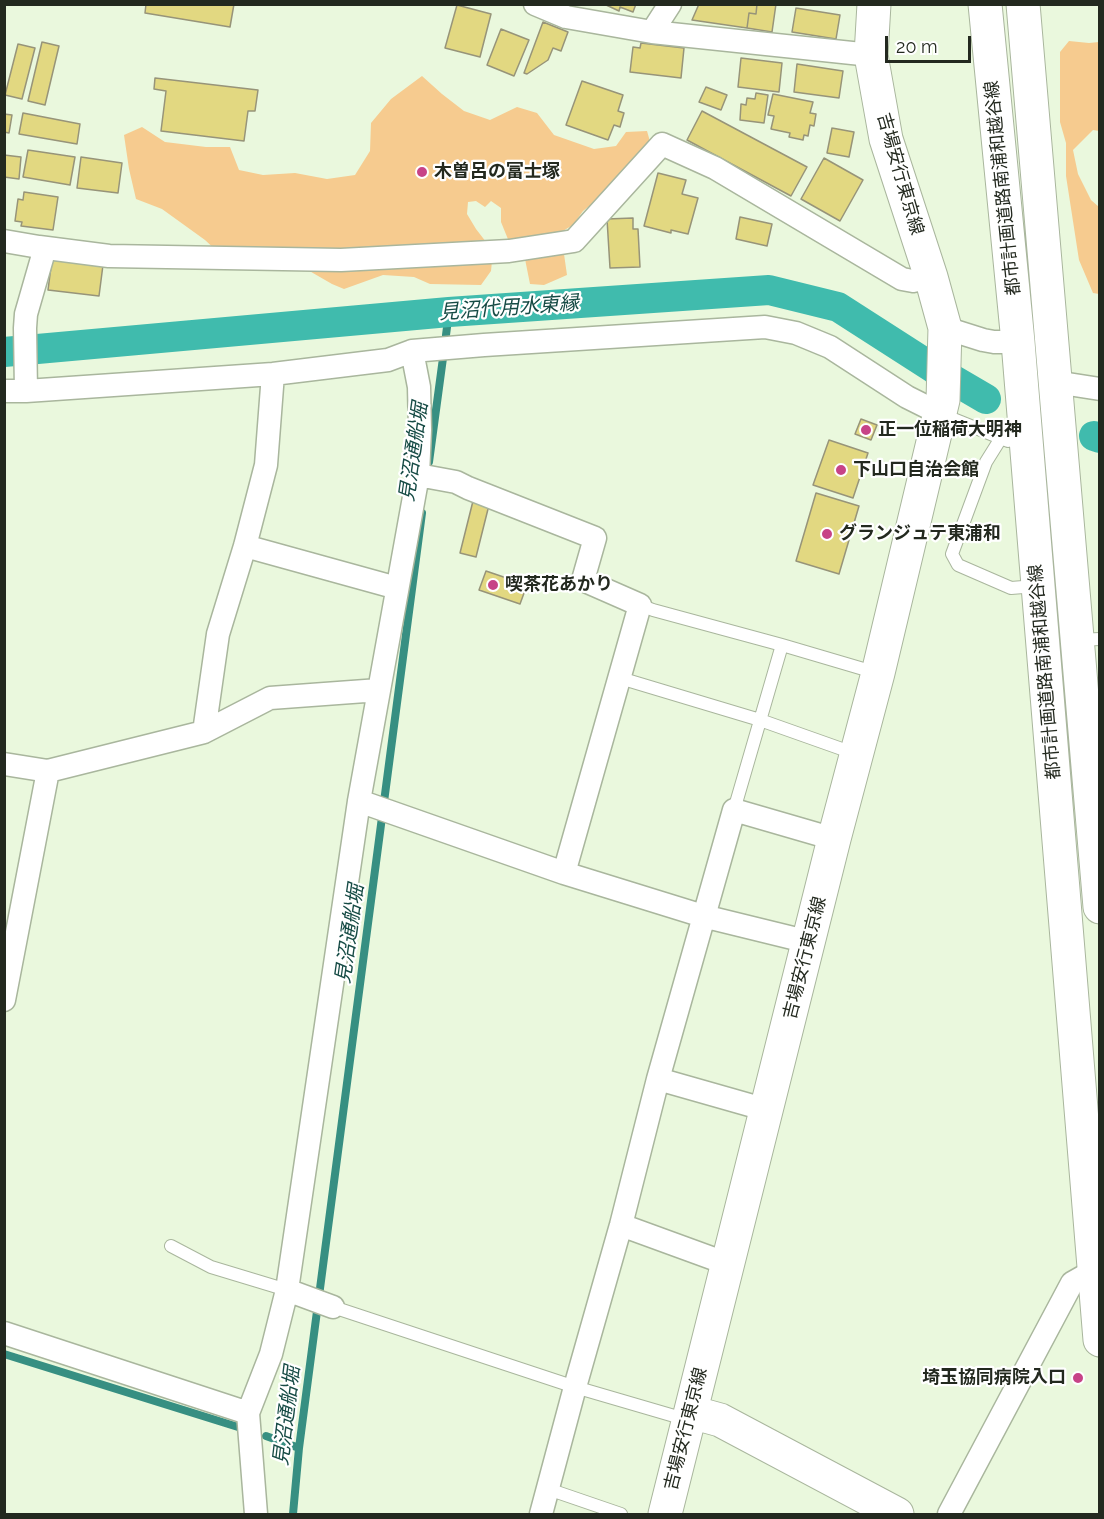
<!DOCTYPE html>
<meta charset="utf-8">
<style>
body{margin:0}
#map{position:relative;width:1104px;height:1519px;overflow:hidden;background:#eaf8dd;font-family:Raleway,sans-serif}
canvas{display:block}
.frame{position:absolute;inset:0;border:6px solid #23291f;pointer-events:none}
.scale{position:absolute;left:885px;top:36px;width:86px;height:27px;box-sizing:border-box;border:3px solid #23291f;border-top:0;padding-left:8px;font-size:18px;line-height:21px;white-space:nowrap;color:#23291f;-webkit-text-stroke:4px #fff;paint-order:stroke}
</style>
<div id="map">
<canvas width="1104" height="1519"></canvas>
<div class="frame"></div>
<div class="scale">20 m</div>
</div>
<script>
const context = document.querySelector('canvas').getContext('2d');
context.lineJoin = 'round';
function paint(path, color) {
  context.fillStyle = color;
  context.fill(path, 'evenodd');
}
function shape(rows) {
  const path = new Path2D();
  for (const r of rows) {
    path.moveTo(r[0], r[1]);
    for (let i = 2; i < r.length; i += 2) path.lineTo(r[i], r[i + 1]);
  }
  return path;
}
function stroke(path, color, width, dash) {
  context.strokeStyle = color;
  context.lineWidth = width;
  context.lineCap = dash ? 'butt' : 'round';
  context.setLineDash(dash || []);
  context.stroke(path);
}
function write(font, color, halo, rows, align = 'center') {
  context.font = font + ' Raleway,"Noto Sans JP",sans-serif';
  context.lineWidth = 4.5;
  context.setLineDash([]);
  context.textBaseline = 'middle';
  context.strokeStyle = halo;
  context.fillStyle = color;
  for (const [text, x, y, turn = 0] of rows) {
    context.save();
    context.translate(x, y);
    context.rotate((+turn || 0) * Math.PI / 180);
    context.textAlign = isNaN(turn) ? turn : align;
    if (halo) context.strokeText(text, 0, 0);
    context.fillText(text, 0, 0);
    context.restore();
  }
}
const green = shape([
 [1069,41,1089,43,1099,42,1099,131,1093,130,1073,150,1078,174,1091,200,1099,207,1099,294,1093,293,1079,260,1066,176,1066,143,1060,122,1060,52],
 [422,76,442,94,464,111,490,120,517,107,537,113,554,135,594,149,616,146,626,132,647,131,651,145,619,182,583,211,573,225,549,239,564,254,567,275,544,285,530,284,525,259,514,254,501,222,501,208,491,201,485,207,476,201,468,202,467,214,476,229,493,251,491,271,481,285,430,284,414,277,383,275,344,289,332,284,299,265,235,268,205,240,162,209,136,199,129,169,124,135,142,127,165,142,206,147,230,147,239,170,263,175,295,173,327,179,355,175,370,151,371,123,391,99]
]);
const stream = shape([
 [446,335,449,312],
 [429,462,443,358],
 [4,1354,238,1427],
 [266,1436,299,1448],
 [293,1514,299,1448,422,513]
]);
const canal = shape([
 [4,352,449,312,769,290,838,307,933,368,986,399],
 [1094,436,1100,438]
]);
const building = shape([
 [146,4,234,4,230,27,145,13,146,4],
 [604,4,636,4,633,12,620,7,619,11,604,4],
 [699,4,757,4,756,14,749,13,747,28,692,20,699,4],
 [757,4,776,4,772,32,747,28,749,13,756,14,757,4],
 [457,5,491,14,480,57,445,48,457,5],
 [796,8,840,15,836,39,792,32,796,8],
 [543,22,568,32,561,51,553,48,548,60,527,74,524,73,543,22],
 [501,29,529,40,514,76,487,65,501,29],
 [42,42,59,46,45,105,28,101,42,42],
 [641,43,684,48,681,78,630,72,633,47,640,48,641,43],
 [18,44,35,48,22,99,5,95,18,44],
 [741,58,782,63,779,92,738,87,741,58],
 [797,64,843,71,839,98,794,92,797,64],
 [155,78,258,90,255,111,248,111,244,141,161,131,166,91,154,89,155,78],
 [582,81,623,95,618,111,624,113,620,127,614,125,608,140,566,125,582,81],
 [706,87,727,95,721,110,699,102,706,87],
 [756,93,768,95,764,123,740,120,741,104,746,105,747,98,755,99,756,93],
 [773,94,813,102,810,113,816,114,814,126,810,125,808,136,804,135,803,140,789,137,790,133,771,129,774,116,768,115,773,94],
 [702,111,807,167,791,196,687,140,702,111],
 [23,113,80,124,77,144,19,134,23,113],
 [4,114,12,115,9,133,4,132,4,114],
 [832,128,854,132,849,157,827,153,832,128],
 [28,150,75,157,70,185,23,177,28,150],
 [4,155,21,157,19,179,4,177,4,155],
 [81,157,122,163,118,193,77,188,81,157],
 [824,158,863,180,840,221,801,199,824,158],
 [658,173,686,180,682,194,698,198,688,234,671,230,671,233,644,226,658,173],
 [24,192,58,197,53,230,21,226,22,222,15,221,18,199,23,200,24,192],
 [740,217,772,224,767,246,736,239,740,217],
 [633,218,633,229,638,229,640,267,610,268,607,219,633,218],
 [52,259,103,265,99,296,48,290,52,259],
 [861,419,877,425,871,440,855,434,861,419],
 [829,440,868,453,853,498,813,485,829,440],
 [816,493,859,506,839,574,796,561,816,493],
 [473,501,489,505,476,557,460,553,473,501],
 [486,571,527,585,520,604,479,590,486,571]
]);
const lane = shape([
 [941,414,1008,441],
 [1001,438,986,462,952,554,958,565,1011,588,1036,586],
 [640,605,653,610,782,645,877,673],
 [1078,640,1100,639],
 [620,678,760,720,856,754],
 [734,810,782,645],
 [171,1246,211,1267,287,1290],
 [333,1307,575,1387,688,1420],
 [548,1489,621,1514]
]);
const street = shape([
 [535,4,566,17,652,32,871,55],
 [652,32,670,4],
 [4,241,39,247,109,256,341,260,509,251,574,241,662,144,715,168,902,279,913,281,931,277],
 [945,328,983,340,994,342,1018,342],
 [1055,382,1100,389],
 [4,391,26,391,273,374,388,360,412,351,484,345,765,327,796,333,830,347,907,397,939,413],
 [26,391,25,328,26,314,45,248],
 [418,475,456,482,468,488,595,538,583,580,640,605,564,873],
 [245,546,397,588],
 [204,732,218,634,245,546,266,465,273,374],
 [4,764,48,771,204,732,270,698,379,690],
 [359,801,564,873,703,916,809,942],
 [4,1000,48,771],
 [658,1079,767,1110],
 [621,1225,728,1264],
 [287,1290,333,1307],
 [4,1333,248,1413],
 [256,1514,248,1413,271,1354,287,1290,359,801,418,475,420,430,419,387,412,351],
 [541,1514,575,1387,621,1225,658,1079,734,810,834,839],
 [949,1514,1072,1283,1095,1270]
]);
const secondary = shape([
 [985,4,1018,342,1100,1340],
 [1023,4,1100,907],
 [691,1412,720,1420,897,1514],
 [665,1514,834,839,878,673,943,400,945,328,931,277,886,139,871,55,874,4]
]);
const markers = [
 [422,172,6,"#c74387"],
 [866,430,6,"#c74387"],
 [841,470,6,"#c74387"],
 [827,534,6,"#c74387"],
 [493,585,6,"#c74387"],
 [1078,1378,6,"#c74387"]
];
const poiNames = [
 ["木曽呂の富士塚",434,172],
 ["正一位稲荷大明神",878,430],
 ["下山口自治会館",853,470],
 ["グランジュテ東浦和",839,534],
 ["喫茶花あかり",505,585],
 ["埼玉協同病院入口",1066,1378,"right"]
];
const streetNames = [
 ["吉場安行東京線",900,174,74],
 ["都市計画道路南浦和越谷線",1003,188,-96],
 ["都市計画道路南浦和越谷線",1045,672,-95],
 ["吉場安行東京線",805,958,-76],
 ["吉場安行東京線",686,1429,-76]
];
const waterNames = [
 ["見沼代用水東縁",509,308,-4],
 ["見沼通船堀",414,452,-82],
 ["見沼通船堀",350,934,-82],
 ["見沼通船堀",287,1416,-83]
];
paint(green, '#f6cb8f');
stroke(stream, '#378f82', 8);
stroke(canal, '#40bbad', 30);
paint(building, '#e2d881');
stroke(building, '#979479', 1.5);
stroke(lane, '#a9b69d', 14);
stroke(street, '#a9b69d', 25);
stroke(secondary, '#a9b69d', 35);
stroke(lane, '#fff', 12);
stroke(street, '#fff', 22);
stroke(secondary, '#fff', 33);
for (const [x, y, r, color] of markers) {
  const dot = new Path2D();
  dot.arc(x, y, r, 0, 2 * Math.PI);
  context.fillStyle = color;
  context.fill(dot);
  stroke(dot, '#fff', 2);
}
write('bold 18px', '#23291f', '#fff', poiNames, 'left');
write('18px', '#23291f', '#fff', streetNames);
write('italic 20px', '#164b45', '#fff', waterNames);
</script>
